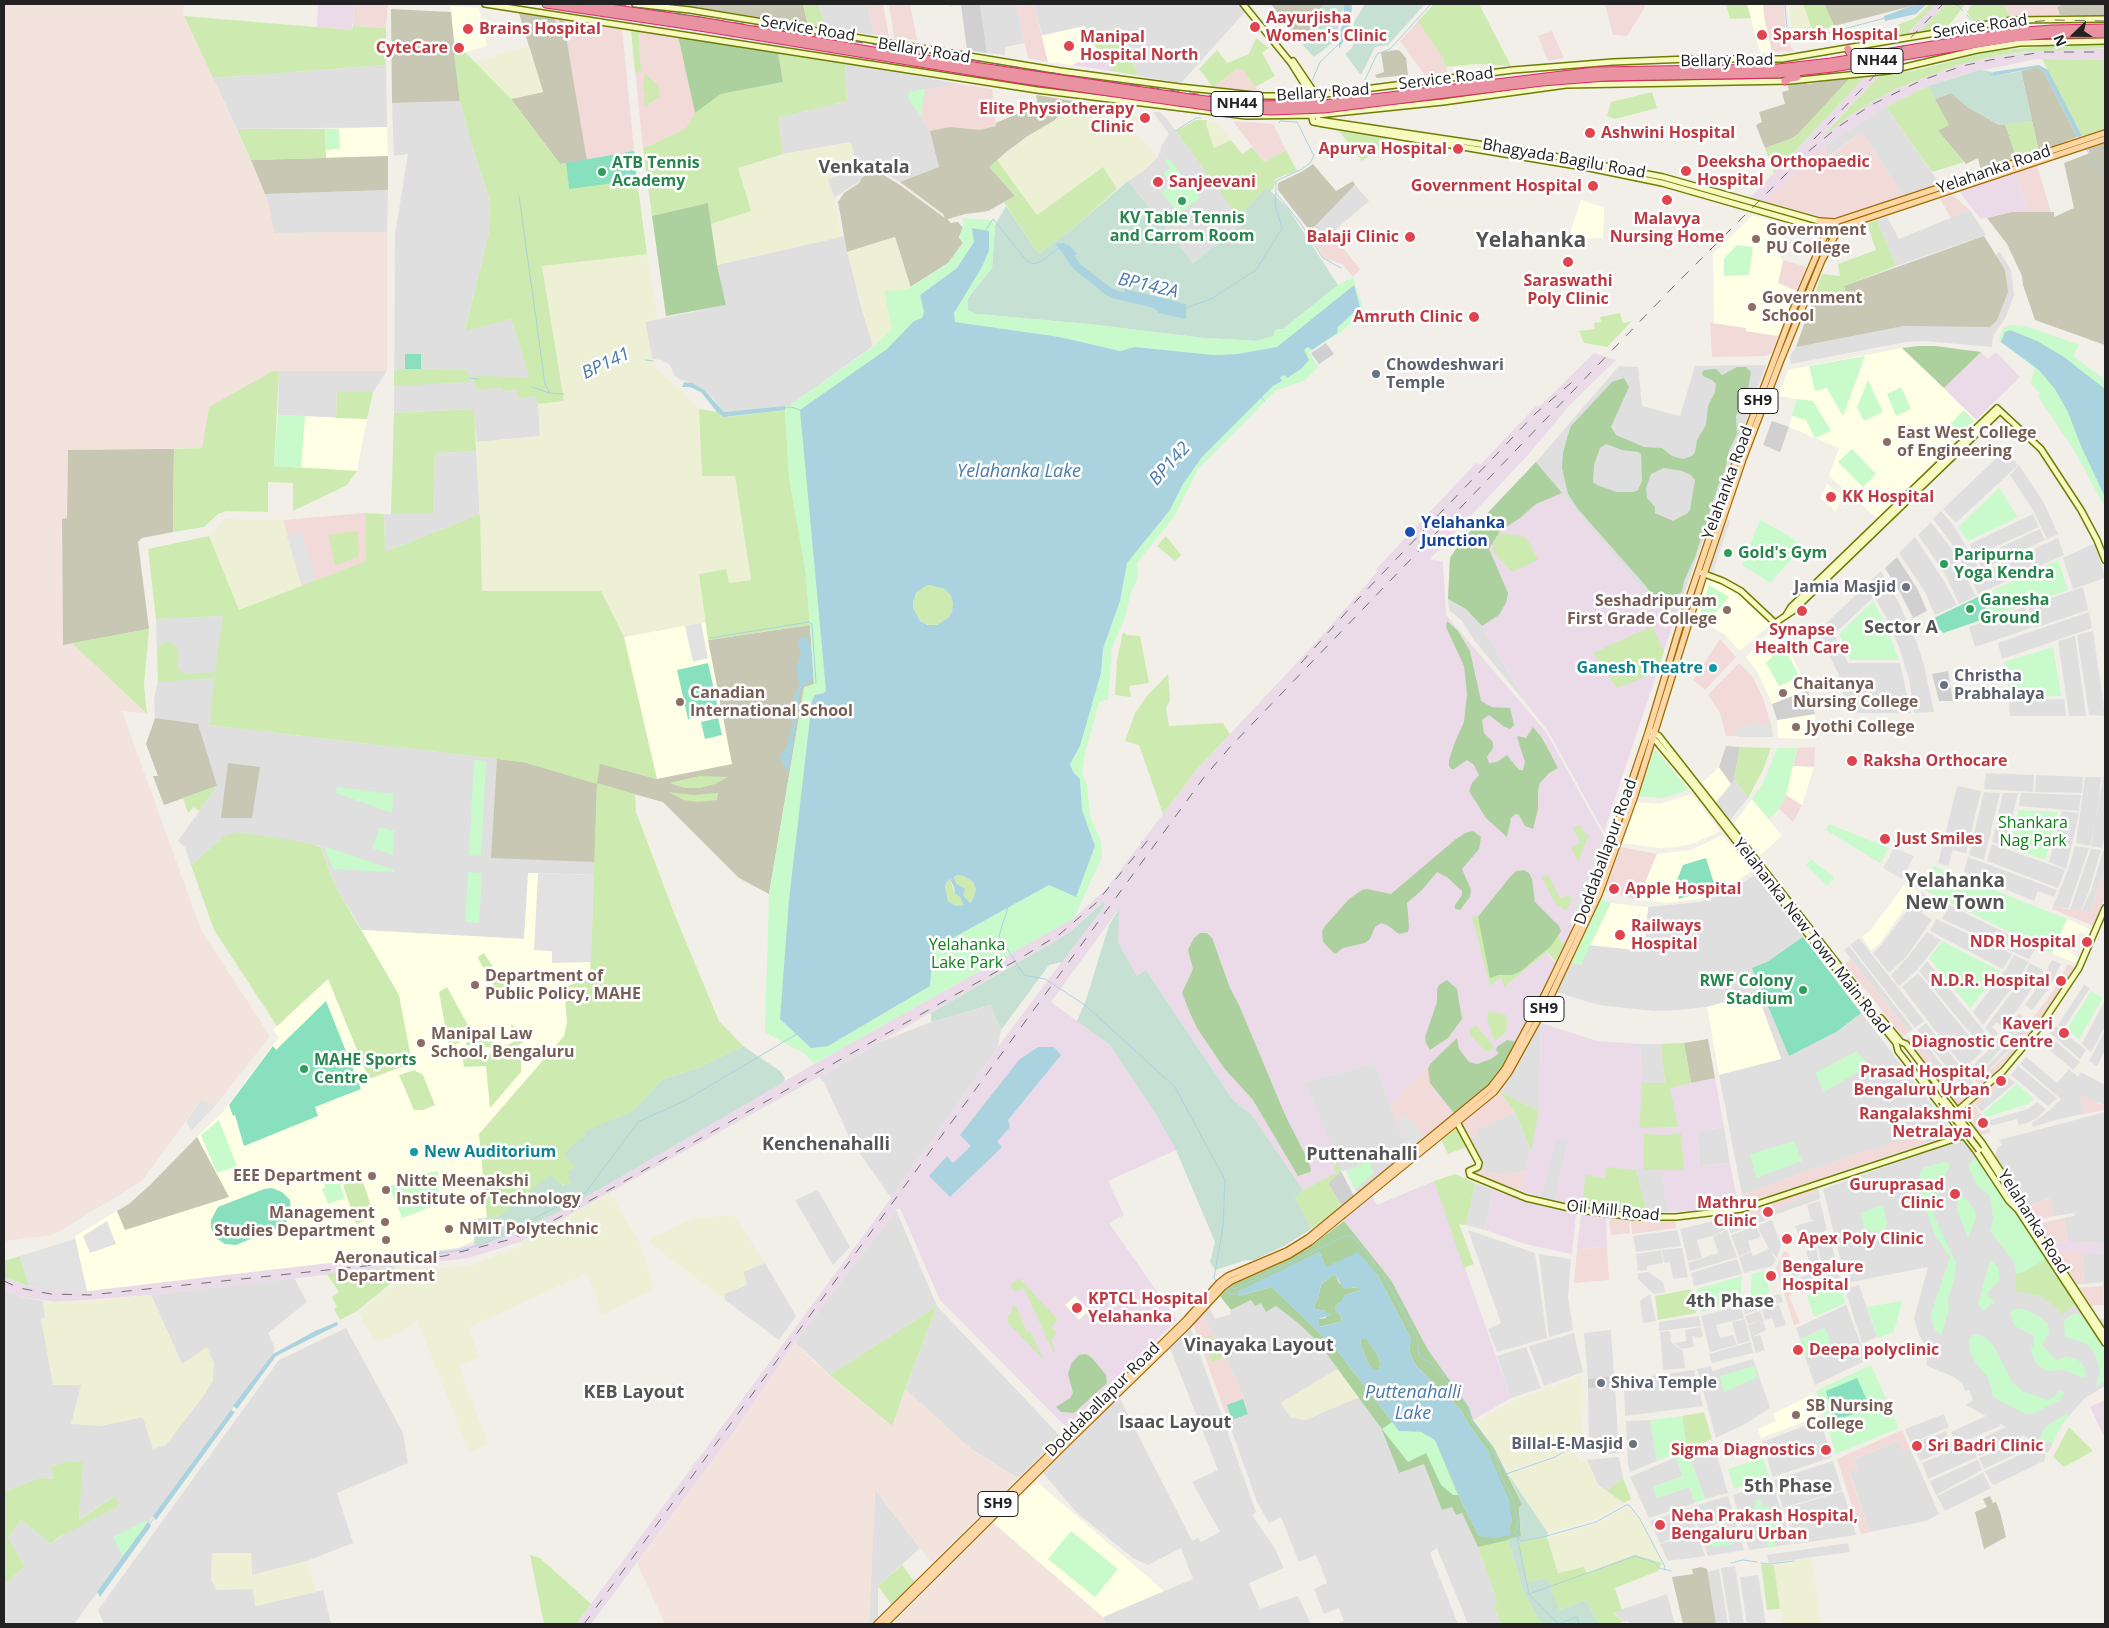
<!DOCTYPE html>
<style>
body{margin:0}
#map{position:relative;width:2109px;height:1628px;overflow:hidden;background:#f2efe9;font-family:"Open Sans",sans-serif}
canvas{display:block}
.frame{position:absolute;inset:0;border:5px solid #222;pointer-events:none}
.north{position:absolute;left:2049px;top:10px;width:50px;height:50px;-webkit-text-stroke:4px #fff;paint-order:stroke;rotate:248deg;font-size:14px;font-weight:700;line-height:20px;text-align:center;color:#222}
.north::after{content:'';display:block;margin:auto;width:18px;height:22px;background:#222;clip-path:polygon(50% 0,100% 100%,50% 72%,0 100%)}
</style>
<div id="map">
<canvas width="2109" height="1628"></canvas>
<div class="frame"></div>
<div class="north">N</div>
</div>
<script>
const context = document.querySelector('canvas').getContext('2d');
context.lineJoin = 'round';
function paint(path, color) {
  context.fillStyle = color;
  context.fill(path, 'evenodd');
}
function shape(rows) {
  const path = new Path2D();
  for (const r of rows) {
    if (r.length === 3) {
      path.moveTo(r[0] + r[2], r[1]);
      path.arc(r[0], r[1], r[2], 0, 2 * Math.PI);
      continue;
    }
    path.moveTo(r[0], r[1]);
    for (let i = 2; i < r.length; i += 2) path.lineTo(r[i], r[i + 1]);
  }
  return path;
}
function stroke(path, color, width, dash) {
  context.strokeStyle = color;
  context.lineWidth = width;
  context.lineCap = dash ? 'butt' : 'round';
  context.setLineDash(dash || []);
  context.stroke(path);
}
function write(font, color, halo, rows, align = 'center') {
  context.font = font + ' "Open Sans",sans-serif';
  context.lineWidth = 5;
  context.setLineDash([]);
  context.textBaseline = 'middle';
  context.strokeStyle = halo;
  context.fillStyle = color;
  for (const [text, x, y, turn = 0] of rows) {
    context.save();
    context.translate(x, y);
    context.rotate((+turn || 0) * Math.PI / 180);
    context.textAlign = isNaN(turn) ? turn : align;
    if (halo) context.strokeText(text, 0, 0);
    context.fillText(text, 0, 0);
    context.restore();
  }
}
const residential = shape([
 [818,4,867,4,875,35,826,28],
 [949,4,1016,4,1025,43,1005,47,1005,55,987,53,980,4,950,6],
 [1034,4,1239,4,1245,12,1181,83,1139,76,1116,28,1092,40,1084,26,1042,35],
 [845,62,960,84,909,92,908,99,918,111,932,134,939,167,900,182,878,169,834,198,827,179,851,142,783,154,778,118,847,101],
 [386,65,387,127,237,129,213,78],
 [460,101,474,152,490,200,489,232,465,330,511,319,538,404,540,436,477,442,473,409,394,413,395,235,408,154,394,156,392,103],
 [1886,107,1912,144,1939,183,1903,196,1862,132,1829,156,1824,147,1831,141],
 [1153,112,1160,112,1167,119,1244,224,1193,263,1128,181,1143,171,1158,157,1162,145,1169,134],
 [1355,185,1369,201,1320,243,1310,231],
 [388,190,387,232,274,233,265,194],
 [1970,210,1986,235,1896,266,1877,220,1887,217,1899,239],
 [844,236,860,303,873,346,789,406,724,412,713,398,688,382,679,379,674,375,670,365,662,360,652,359,645,322,726,305,717,265],
 [2000,252,2011,270,2014,295,2006,317,1993,336,1992,347,1924,341,1906,342,1791,364,1790,356,1796,347,1884,329,1904,326,1933,325,2006,280,2005,270,1997,259,1996,254],
 [1766,365,1672,627,1536,462,1619,366,1638,367,1642,406,1680,416,1695,366],
 [279,371,387,371,373,392,337,392,336,418,278,415],
 [2005,450,2018,465,1956,523,1943,509],
 [476,451,480,514,385,552,384,514,433,514,435,453],
 [2019,465,2044,503,2058,534,2047,539,2033,510,2010,475],
 [1941,511,1954,526,1980,570,1969,575,1952,544,1933,519],
 [2033,514,2039,527,1975,556,1970,544],
 [1931,522,1952,550,1976,596,1959,604,1945,574,1918,535],
 [2040,529,2045,540,1982,569,1977,558],
 [1915,537,1944,581,1957,605,1935,615,1924,590,1899,553],
 [2058,538,2064,555,1978,594,1971,578],
 [2095,543,2105,578,2073,589,2063,558],
 [1881,571,1898,601,1917,643,1924,665,1934,712,1914,713,1909,679,1899,647,1887,619,1867,584],
 [1865,586,1873,598,1834,634,1848,663,1900,663,1911,713,1848,713,1838,673,1817,632],
 [2083,587,2088,610,2034,628,2028,606],
 [1448,599,1466,609,1480,623,1529,707,1474,640,1462,621,1449,610],
 [2025,607,2031,628,1975,647,1969,627],
 [2089,612,2092,628,2002,659,1998,643],
 [223,616,210,725,523,762,597,784,594,875,529,873,524,939,362,930,334,884,321,846,223,837,191,865,185,847,178,841,217,786,155,718,154,698,158,682,156,619],
 [2093,631,2105,715,2105,716,2089,715,2077,635],
 [2075,636,2086,716,2069,716,2058,641],
 [2064,699,2066,716,2010,716,2009,700],
 [1986,773,2034,775,2033,792,1984,789],
 [2036,775,2083,777,2082,793,2035,792],
 [2085,777,2101,777,2098,809,2090,846,2076,843],
 [2103,777,2105,777,2105,833,2102,848,2091,846],
 [1734,779,1748,798,1730,820,1716,802],
 [1957,786,1981,791,1966,853,1953,850,1948,866,1938,863],
 [1984,792,2000,793,1984,860,1969,855],
 [2003,793,2018,793,2005,847,1992,842],
 [2021,793,2081,795,2079,811,2019,806],
 [2062,811,2079,813,2066,869,2049,862],
 [1992,844,2065,870,2058,888,1987,861],
 [2075,846,2089,848,2068,909,2063,907,2062,909,2053,906,2068,870],
 [2091,849,2101,850,2089,891,2081,910,2076,908,2074,911,2070,910],
 [2103,851,2105,851,2105,869,2090,913,2082,910,2091,891],
 [1968,857,2057,890,2054,897,2038,891,2034,901,1964,872],
 [1755,875,1803,937,1955,1135,1927,1143,1919,1132,1877,1149,1870,1149,1742,1195,1719,1075,1781,1058,1757,994,1707,1007,1678,1010,1654,1011,1599,1005,1553,991,1566,961,1581,965,1589,945,1644,950,1648,907,1699,902,1721,895],
 [1921,892,1932,899,1922,913,1932,920,1906,957,1889,973,1873,953,1882,944],
 [1949,905,2036,948,2029,959,1942,919],
 [1936,919,2012,954,2003,969,1930,931],
 [1927,932,1941,940,1917,970,1899,986,1891,975,1907,958],
 [1859,938,1924,1021,1915,1028,1850,945],
 [1849,946,1913,1029,1909,1032,1844,950],
 [2014,955,2029,962,2017,981,1983,1025,1973,1012,2005,971],
 [2052,960,2061,964,2049,988,2032,1010,2025,1005,2041,982],
 [1927,961,1992,1041,1984,1050,1919,971],
 [2030,963,2044,971,2010,1020,2003,1028,1997,1022,1992,1027,1998,1033,1994,1038,1985,1028,2019,983],
 [1918,973,1982,1052,1964,1068,1902,987],
 [2084,985,2090,988,2063,1029,2058,1025],
 [2105,1000,2105,1026,2091,1052,2082,1044],
 [992,1005,1001,1030,998,1047,891,1198,850,1139,824,1082,819,1077,880,1042,931,1022],
 [2019,1013,2026,1019,1991,1060,1978,1073,1972,1066,1987,1052],
 [2026,1020,2031,1023,2018,1040,1977,1083,1974,1079,2001,1052],
 [1541,1023,1539,1111,1499,1091,1511,1074],
 [1926,1023,1975,1085,1967,1092,1917,1030],
 [2056,1026,2086,1050,2080,1059,2050,1033],
 [2105,1030,2105,1051,2097,1066,2089,1061],
 [1916,1032,1968,1098,1964,1101,1911,1035],
 [2047,1034,2080,1062,2073,1070,2040,1042],
 [1640,1044,1661,1044,1665,1084,1642,1083],
 [2026,1057,2057,1083,2069,1069,2078,1077,2081,1072,2105,1085,2105,1109,2104,1110,2102,1103,2080,1100,2084,1114,2059,1119,2033,1127,2032,1123,2050,1110,2061,1099,2020,1064],
 [1375,1063,1400,1132,1410,1149,1358,1195,1346,1170,1341,1171,1305,1082],
 [2018,1066,2057,1098,2048,1106,2011,1075],
 [2009,1078,2015,1083,1981,1112,1977,1106],
 [2037,1102,2046,1109,2037,1118,2027,1123,2019,1125,2017,1119,1990,1126,1987,1121,2028,1109],
 [1515,1112,1531,1151,1526,1170,1508,1175,1485,1172,1468,1139,1477,1135,1475,1131],
 [2105,1112,2105,1243,2068,1242,2064,1218,2075,1216,2074,1213,2055,1216,2049,1198,2026,1207,1995,1160,1997,1148,2002,1145,1999,1140],
 [1724,1127,1730,1163,1700,1166,1697,1131],
 [1556,1139,1568,1142,1555,1201,1540,1197],
 [1964,1140,2046,1259,2105,1351,2105,1386,2085,1398,2062,1424,2048,1453,2023,1435,2017,1440,1979,1456,1973,1442,2006,1427,1999,1423,2000,1426,1956,1445,1951,1432,1986,1416,1966,1405,1973,1400,1969,1390,1965,1391,1963,1385,1954,1377,1927,1366,1926,1347,1919,1335,1914,1318,1928,1267,1846,1283,1823,1189,1957,1141],
 [1636,1170,1661,1170,1668,1212,1647,1212],
 [1475,1183,1493,1190,1485,1230,1466,1225],
 [818,1190,850,1247,833,1265,795,1200],
 [1819,1191,1820,1199,1774,1215,1772,1210],
 [1820,1201,1827,1230,1801,1241,1795,1226,1816,1220,1811,1220,1807,1205],
 [896,1210,937,1306,1061,1437,1018,1478,971,1449,905,1389,937,1306,830,1375,795,1342],
 [1763,1213,1766,1220,1731,1233,1728,1226],
 [1723,1219,1726,1229,1712,1236,1697,1240,1702,1258,1688,1261,1680,1229],
 [1772,1220,1781,1245,1777,1258,1770,1250,1776,1260,1772,1266,1744,1273,1739,1257,1751,1252,1753,1256,1769,1249,1757,1226],
 [1756,1226,1761,1237,1748,1241,1751,1251,1739,1256,1731,1235],
 [1468,1230,1535,1253,1547,1338,1497,1352,1488,1329,1501,1323],
 [1677,1230,1681,1246,1636,1252,1633,1236],
 [1727,1230,1737,1257,1721,1262,1713,1236],
 [1829,1233,1835,1258,1821,1262,1816,1237],
 [1816,1247,1820,1268,1788,1279,1786,1273,1788,1272,1787,1269,1809,1261,1806,1251],
 [1682,1248,1688,1277,1673,1279,1670,1262,1664,1263,1662,1250],
 [1661,1250,1663,1263,1647,1266,1647,1270,1638,1271,1636,1254],
 [2082,1252,2105,1254,2105,1331,2098,1319,2105,1318,2103,1282,2084,1284],
 [1718,1253,1721,1262,1690,1271,1688,1263],
 [1539,1254,1571,1259,1568,1297,1573,1330,1549,1337],
 [1737,1259,1742,1274,1694,1286,1691,1273],
 [765,1263,796,1316,779,1340,725,1300,724,1294,747,1285,743,1272],
 [1836,1264,1840,1279,1819,1287,1814,1273],
 [1648,1272,1663,1282,1665,1292,1654,1294,1638,1279,1638,1273],
 [1812,1273,1817,1287,1800,1293,1795,1279],
 [294,1278,307,1302,268,1333,275,1348,273,1354,74,1624,4,1624,4,1585,25,1566,8,1538,21,1520,51,1544,114,1496,79,1520,82,1461,65,1462,50,1467,53,1479,39,1478,4,1492,4,1290,21,1297,43,1301,45,1317,41,1319,81,1385,100,1426,143,1417,153,1449,182,1364,151,1295],
 [1859,1285,1877,1337,1862,1343,1845,1289],
 [1650,1294,1656,1321,1643,1323,1640,1301],
 [1780,1294,1783,1302,1745,1314,1743,1304],
 [1251,1300,1276,1306,1298,1323,1318,1342,1338,1369,1282,1402,1290,1417,1305,1420,1359,1397,1381,1428,1399,1473,1424,1463,1442,1510,1453,1506,1462,1512,1478,1547,1497,1601,1494,1606,1501,1624,1468,1624,1437,1548,1430,1553,1458,1624,1336,1624,1344,1621,1339,1608,1324,1614,1314,1589,1327,1583,1316,1555,1299,1562,1281,1517,1269,1523,1257,1502,1229,1423,1249,1414,1237,1381,1203,1315,1209,1307,1215,1319,1231,1314,1230,1311],
 [1740,1305,1744,1318,1716,1325,1720,1338,1733,1335,1737,1345,1710,1352,1701,1316],
 [1779,1305,1786,1325,1775,1328,1772,1318,1765,1320,1762,1310],
 [1846,1305,1867,1360,1815,1385,1805,1357,1831,1344,1825,1328,1800,1339,1796,1328],
 [1760,1311,1764,1322,1760,1324,1764,1323,1766,1330,1752,1337,1760,1335,1765,1350,1756,1353,1748,1325,1759,1321,1748,1324,1745,1316],
 [1699,1316,1701,1326,1659,1331,1659,1322],
 [1745,1319,1750,1341,1738,1344,1732,1322],
 [1701,1327,1703,1337,1695,1338,1695,1336,1692,1336,1694,1347,1682,1349,1674,1343,1686,1341,1685,1330],
 [346,1328,403,1433,408,1463,337,1493,353,1543,307,1561,252,1575,251,1553,212,1554,253,1589,256,1606,323,1590,331,1624,104,1624,98,1610,279,1360],
 [1191,1329,1256,1512,1252,1515,1274,1547,1284,1568,1249,1583,1260,1609,1298,1596,1311,1624,1105,1624,1103,1617,1193,1579,1181,1548,1148,1565,1133,1558,1077,1513,1043,1473,1119,1397,1192,1541,1198,1538,1201,1542,1220,1532,1192,1482,1218,1470,1170,1348],
 [1611,1330,1614,1376,1588,1379,1584,1333],
 [1670,1331,1671,1342,1683,1351,1685,1368,1663,1370,1660,1332],
 [1574,1333,1583,1372,1544,1386,1529,1346],
 [1751,1342,1753,1353,1712,1363,1709,1354],
 [1526,1347,1541,1388,1511,1398,1497,1356],
 [1753,1359,1770,1408,1747,1423,1716,1438,1697,1369,1711,1366,1712,1371],
 [1694,1370,1703,1406,1625,1416,1624,1380],
 [1615,1387,1619,1453,1602,1454,1601,1444,1589,1444,1588,1388],
 [1944,1414,1949,1427,1911,1443,1905,1429],
 [1650,1420,1657,1461,1630,1472,1628,1465,1626,1421],
 [1820,1420,1832,1457,1773,1477,1762,1442],
 [1946,1431,1952,1447,1938,1453,1931,1438],
 [1929,1437,1937,1454,1920,1461,1912,1445],
 [2025,1439,2032,1446,1984,1469,1979,1458],
 [1898,1441,1903,1451,1910,1448,1939,1514,1926,1521,1870,1532,1849,1471,1857,1469,1854,1459],
 [1713,1443,1728,1493,1705,1499,1688,1453],
 [1970,1443,1977,1457,1928,1479,1922,1463],
 [2035,1448,2046,1455,2044,1461,1994,1485,1990,1481,1985,1471],
 [1619,1457,1623,1478,1607,1491,1598,1485,1587,1460],
 [1676,1457,1683,1476,1653,1487,1657,1498,1689,1487,1695,1503,1649,1518,1630,1477],
 [1978,1460,1982,1470,1936,1495,1930,1481],
 [1833,1461,1842,1490,1783,1508,1774,1480],
 [1983,1473,1991,1488,1945,1511,1937,1496],
 [1772,1482,1792,1544,1749,1550,1733,1495],
 [875,1490,920,1548,878,1586,878,1619,874,1624,869,1624],
 [1843,1491,1856,1535,1795,1544,1784,1509],
 [1728,1496,1735,1517,1699,1530,1691,1507],
 [1689,1508,1697,1531,1660,1543,1650,1521],
 [1735,1520,1744,1550,1708,1556,1700,1533],
 [1697,1533,1705,1556,1668,1561,1660,1544],
 [1848,1543,1850,1552,1769,1563,1767,1555],
 [1735,1566,1744,1624,1730,1624,1721,1568],
 [1719,1569,1728,1624,1716,1624,1707,1572],
 [1758,1575,1766,1624,1747,1624,1740,1577],
 [1667,1594,1675,1624,1631,1624,1627,1621,1623,1622,1614,1612]
]);
const commercial = shape([
 [354,4,388,4,386,28,353,26],
 [867,4,883,4,889,37,875,35],
 [889,4,910,4,917,40,894,38],
 [1016,4,1034,4,1048,62,1028,58],
 [1605,4,1643,4,1645,7,1627,36,1613,35],
 [1763,4,1784,4,1786,39,1794,51,1772,52,1764,17],
 [2004,4,2064,4,2057,7,2060,15,2010,18],
 [519,13,622,28,634,151,560,164,511,99,543,92],
 [1418,21,1442,57,1449,75,1427,78,1400,41],
 [631,29,678,36,695,113,685,129,643,148],
 [1552,31,1564,58,1548,61,1538,36],
 [1237,69,1243,70,1258,91,1214,89,1213,87],
 [960,84,992,89,996,123,1038,105,1036,95,1073,101,1055,120,988,211,965,214,947,220,943,214,900,182,939,167,932,134,918,111,908,99,909,92],
 [1233,121,1273,124,1286,150,1264,162],
 [1862,132,1903,196,1833,219,1810,217,1766,203,1787,180,1824,147,1830,156],
 [2037,166,2051,212,2028,213,2016,172],
 [1953,195,1970,210,1951,218,1940,199],
 [1332,234,1360,269,1353,277,1342,264,1324,258,1316,245],
 [1783,260,1806,267,1796,291,1778,283],
 [1710,323,1746,328,1746,331,1778,336,1772,353,1765,356,1712,357],
 [365,513,367,561,302,586,283,520],
 [1720,639,1736,657,1705,690,1693,680],
 [1739,663,1752,676,1763,698,1771,724,1773,737,1726,736,1720,713,1708,695],
 [1815,747,1814,767,1793,766,1797,748],
 [1786,795,1802,805,1793,822,1779,809],
 [1621,847,1657,854,1638,900,1604,891],
 [2105,869,2105,897,2094,926,2052,909,2053,906,2074,911,2076,908,2090,913],
 [1851,959,1909,1032,1903,1037,1845,964],
 [2068,964,2075,967,2057,997,2038,1024,2032,1019,2052,993],
 [2031,1023,2035,1026,2022,1044,1981,1087,1977,1083,2005,1056],
 [1911,1035,1964,1101,1958,1106,1906,1040],
 [1425,1069,1433,1077,1437,1087,1433,1091,1454,1113,1410,1149,1400,1132,1390,1105],
 [2005,1074,2009,1078,1977,1106,1973,1101],
 [1499,1091,1515,1112,1476,1131,1477,1135,1468,1139,1460,1124],
 [2082,1094,2099,1104,2102,1103,2104,1110,2084,1114,2080,1100],
 [1972,1102,1985,1120,1991,1132,1981,1135,1961,1111],
 [1919,1131,1927,1143,1744,1204,1742,1195,1870,1149,1877,1149],
 [1482,1166,1485,1172,1508,1175,1526,1170,1521,1191,1472,1173],
 [1818,1186,1819,1191,1772,1210,1770,1203],
 [2050,1198,2055,1216,2035,1221,2026,1207],
 [1766,1203,1772,1218,1766,1220,1763,1213,1728,1226,1725,1219],
 [1609,1218,1629,1220,1630,1233,1611,1235],
 [2064,1218,2068,1242,2048,1241,2037,1224],
 [1631,1219,1675,1219,1676,1228,1632,1234],
 [1607,1247,1609,1280,1574,1283,1577,1249],
 [2053,1250,2082,1252,2084,1284,2075,1284],
 [1784,1251,1790,1254,1785,1265,1788,1272,1786,1273,1788,1279,1787,1280,1792,1294,1789,1296,1800,1323,1794,1325,1776,1268],
 [2103,1286,2104,1305,2088,1306,2076,1288],
 [1203,1315,1237,1381,1249,1414,1229,1423,1193,1324],
 [1902,1430,1910,1448,1903,1452,1898,1441,1854,1459,1857,1469,1849,1472,1870,1532,1861,1534,1837,1459]
]);
const industrial = shape([
 [318,4,354,4,352,30,317,27],
 [1935,4,1946,4,1919,32,1908,33],
 [2071,48,2105,49,2105,60,2042,59,2031,60,1966,74,1928,86,1886,107,1831,141,1787,180,1766,203,1750,198,1866,76,1881,74,1826,131,1826,133,1855,112,1895,89,1957,65,1994,56],
 [1098,52,1111,58,1111,71,1072,65],
 [2016,172,2028,213,2012,212,1980,219,1960,192],
 [1981,352,1988,359,1996,352,2020,377,1976,420,1944,388],
 [1594,353,1616,360,1569,406,1527,456,1430,559,1443,562,1446,615,1546,732,1606,840,1580,910,1575,911,1570,921,1573,927,1565,946,1533,903,1501,976,1504,987,1547,952,1552,960,1557,963,1502,1068,1488,1085,1454,1113,1433,1091,1436,1087,1433,1077,1425,1069,1390,1105,1375,1063,1305,1082,1339,1163,1333,1166,1337,1173,1303,1190,1251,1114,1233,1100,1146,970,1137,976,1118,942,1118,910,1051,1002,1110,1045,1154,1111,1176,1150,1108,1181,1124,1215,1109,1223,1177,1320,1067,1428,940,1300,900,1208,896,1210,795,1342,737,1428,591,1624,576,1624,891,1198,998,1047,1104,905,1101,903,1069,933,819,1077,520,1242,468,1258,151,1295,55,1302,21,1297,4,1290,4,1277,31,1287,87,1291,458,1248,505,1237,565,1209,814,1064,1074,918,1106,889,1198,768,1321,637,1378,571,1376,569,1476,463,1480,465,1536,406,1541,405],
 [1536,462,1672,627,1604,832,1548,731,1529,707,1480,623,1466,609,1448,599,1450,558,1462,540],
 [1541,1023,1597,1041,1640,1044,1642,1083,1665,1083,1661,1044,1684,1043,1691,1083,1715,1078,1724,1127,1697,1131,1700,1166,1730,1163,1738,1204,1689,1211,1668,1212,1661,1171,1637,1170,1647,1212,1575,1206,1555,1201,1568,1143,1556,1140,1540,1197,1521,1191,1539,1111],
 [1434,1181,1511,1398,1473,1420,1469,1407,1428,1350,1391,1280,1342,1219,1373,1197,1377,1205],
 [1493,1190,1529,1202,1576,1213,1572,1254,1525,1244,1485,1230],
 [1581,1213,1606,1217,1607,1247,1577,1249],
 [2048,1241,2105,1243,2105,1254,2053,1250],
 [2105,1400,2105,1438,2090,1407]
]);
const education = shape([
 [1747,4,1763,4,1764,17,1772,52,1760,53],
 [451,6,479,8,487,46,454,55],
 [1085,26,1098,52,1072,65,1048,62,1042,36],
 [387,127,388,156,326,158,325,129],
 [1581,200,1604,207,1603,238,1568,239],
 [1753,215,1787,225,1780,258,1783,260,1778,283,1796,291,1778,336,1746,331,1746,328,1714,323,1713,254],
 [1902,348,1976,420,1878,519,1829,476,1839,448,1789,427,1797,399,1779,396,1788,370],
 [278,415,367,419,357,471,274,466],
 [1827,484,1843,496,1836,511,1820,498],
 [1706,577,1722,584,1752,603,1773,622,1740,651,1724,634,1693,617],
 [705,622,733,764,657,779,624,637],
 [1774,628,1791,654,1808,690,1772,704,1758,673,1746,657],
 [1815,714,1816,734,1810,734,1810,739,1778,738,1777,720],
 [1777,748,1797,748,1793,766,1814,767,1802,805,1786,795,1774,758],
 [1719,767,1731,784,1716,802,1702,783],
 [1692,794,1720,831,1695,843,1677,847,1658,848,1623,843,1636,802,1660,804],
 [1752,799,1782,836,1759,856,1733,825],
 [1722,835,1752,871,1721,890,1699,899,1665,903,1638,900,1657,854,1691,850],
 [528,873,594,875,582,1189,458,1248,87,1291,75,1236,117,1211,125,1230,229,1197,197,1137,223,1112,276,1041,279,1038,273,1030,328,979,369,1079,399,995,362,930,524,939],
 [1904,885,1917,891,1880,943,1871,950,1862,937,1870,931],
 [1611,903,1648,907,1644,951,1589,945],
 [2067,919,2090,929,2088,935,2080,932,2071,954,2078,957,2075,963,2052,953],
 [1757,993,1781,1059,1719,1075,1707,1007],
 [1075,1296,1089,1310,1079,1320,1065,1305],
 [1812,1394,1819,1416,1761,1438,1758,1429,1776,1421,1773,1414],
 [1037,1482,1164,1591,1103,1617,992,1522]
]);
const religious = shape([
 [980,4,987,53,967,50,961,5],
 [1326,343,1334,354,1319,364,1311,353],
 [1772,421,1789,427,1780,452,1763,445],
 [1897,557,1918,590,1927,611,1913,618,1900,592,1885,568],
 [1948,671,1953,701,1939,701,1932,674],
 [1808,690,1815,714,1777,720,1772,704],
 [1726,746,1740,747,1734,779,1731,784,1719,767],
 [1341,1171,1354,1196,1342,1206,1328,1183],
 [1614,1376,1615,1387,1588,1388,1588,1379]
]);
const military = shape([
 [4,4,184,4,183,14,251,160,269,204,274,233,387,232,387,371,273,371,202,448,68,450,67,518,62,519,63,644,72,643,147,714,122,711,201,930,270,1036,216,1105,201,1100,142,1181,53,1235,4,1241],
 [795,1342,814,1362,891,1426,905,1389,971,1449,1018,1478,932,1563,875,1490,869,1624,665,1624,637,1563,737,1428],
 [992,1522,1103,1617,1105,1624,893,1624,954,1559]
]);
const construction = shape([
 [676,4,803,4,808,25],
 [1271,4,1324,4,1312,18,1318,27,1299,41],
 [1824,4,1915,4,1912,6,1834,26],
 [2064,4,2105,4,2105,16,2060,15,2057,7],
 [391,9,451,12,460,101,392,103],
 [519,13,555,18,555,27,560,26,559,19,563,19,587,161,560,164,511,99,543,92],
 [1397,50,1400,51,1406,58,1408,75,1377,78,1375,75,1384,72,1381,52],
 [2033,68,2039,68,2044,72,2077,137,2039,152,2021,71],
 [1850,78,1800,133,1791,139,1765,148,1756,125,1762,122,1759,112,1785,104,1782,92,1789,90,1787,84,1806,82,1807,84],
 [1951,93,1968,107,1999,125,2005,124,2017,159,1981,170,1978,158,1966,164,1938,131,1935,99],
 [1036,95,1073,101,1055,120,1008,150,990,167,1015,196,988,211,965,214,947,219,951,223,958,222,963,228,959,237,963,243,948,263,910,287,895,237,847,252,838,202,844,193,859,183,863,177,877,171,900,185,945,218,943,214,900,182,939,167,930,131,950,127,980,130,996,126,996,123,1038,105],
 [2105,143,2105,345,2035,320,2023,285,2022,276,2007,244,1987,218,2012,212,2054,212,2054,217,2074,208,2064,163,2090,153,2088,149],
 [388,156,388,190,265,194,251,160],
 [1313,164,1336,191,1353,181,1355,185,1310,231,1278,190,1278,183,1303,171],
 [1984,236,2005,270,2008,292,1997,320,1990,327,1904,326,1796,347,1813,299,1847,298,1844,286],
 [155,449,174,449,173,532,142,538,138,542,149,629,63,645,62,519,67,518,68,450],
 [810,625,814,684,804,688,769,894,739,878,663,802,597,784,595,862,491,858,497,759,523,762,550,769,600,763,657,779,732,764,708,640],
 [155,718,198,724,217,786,164,805,153,776,158,776,146,744],
 [228,763,260,767,252,818,221,818],
 [1708,1039,1715,1078,1691,1083,1684,1043],
 [197,1137,229,1197,125,1230,117,1211,129,1204,151,1184],
 [1990,1496,1993,1503,1996,1502,2000,1512,2006,1537,1984,1549,1975,1512,1987,1507,1983,1499],
 [1701,1567,1707,1569,1716,1624,1683,1624,1672,1577,1693,1574,1692,1569]
]);
const farmland = shape([
 [1790,4,1803,4,1813,32,1797,37,1791,28],
 [529,46,543,92,511,99,475,62],
 [1073,101,1113,104,1140,118,1131,127,1158,157,1143,171,1117,189,1102,167,1037,216,997,160,1026,137,1055,120],
 [1207,120,1217,122,1231,140,1214,149,1206,124],
 [851,142,858,169,828,179,834,198,841,237,717,265,711,224,750,211,738,167,783,154],
 [895,237,916,304,914,309,873,346,847,252],
 [647,254,658,318,645,322,654,366,699,409,702,476,735,476,751,580,729,584,726,569,699,574,705,622,624,637,600,591,482,591,477,442,540,436,538,404,564,401,542,265],
 [225,519,283,520,302,586,239,610,209,536],
 [610,1193,639,1242,653,1285,651,1290,602,1315,587,1273,468,1328,480,1357,459,1366,488,1444,469,1453,417,1319,402,1333,374,1342,359,1313,387,1289,400,1281,394,1267,440,1268,472,1265,522,1246,520,1242],
 [734,1215,765,1263,743,1272,747,1284,724,1294,725,1300,654,1246,649,1239,694,1218],
 [151,1295,182,1364,207,1347,214,1363,213,1381,205,1394,166,1445,153,1449,143,1417,100,1426,71,1424,81,1385,53,1385,41,1319,45,1317,43,1301,55,1302,87,1301],
 [1338,1369,1359,1397,1305,1420,1290,1417,1281,1403],
 [1580,1376,1583,1391,1581,1439,1554,1456,1508,1471,1476,1421,1515,1400],
 [1571,1448,1580,1462,1587,1460,1598,1485,1624,1503,1596,1519,1548,1533,1508,1474,1555,1458],
 [1628,1507,1641,1521,1662,1563,1635,1555,1587,1573,1584,1567,1558,1573,1547,1537,1595,1524],
 [212,1553,251,1553,252,1575,307,1561,316,1592,255,1606,253,1589,216,1590,211,1579],
 [1811,1558,1821,1624,1782,1624,1774,1565]
]);
const grass = shape([
 [803,4,818,4,826,28,808,25],
 [1434,4,1479,4,1511,66,1476,64,1446,67,1442,57,1418,21],
 [1726,4,1747,4,1751,18,1730,19],
 [1803,4,1824,4,1834,26,1813,32],
 [1929,4,1935,4,1908,33,1896,36,1895,26,1915,18],
 [1946,4,1965,4,1948,27,1919,32],
 [1972,4,2004,4,2010,18,1975,23,1967,12],
 [184,16,352,30,353,26,386,28,386,65,213,78],
 [1116,28,1139,76,1111,71,1111,58,1098,52,1092,40],
 [631,29,639,30,639,54,642,71,635,72],
 [1256,38,1269,48,1262,53,1275,76,1255,87,1243,70,1237,69,1213,87,1199,69,1217,50,1227,63,1249,54],
 [2058,45,2105,45,2105,48,2024,52,1995,56,1957,65,1895,89,1855,112,1826,134,1826,132,1881,74,1913,71,1991,51],
 [778,52,845,62,847,101,778,118,783,154,738,168,751,211,711,224,708,203,652,216,643,148,685,129,695,113,721,94,783,82],
 [466,53,511,99,560,164,566,163,569,188,637,180,647,254,542,266,564,401,538,404,535,396,518,398,517,390,503,391,502,388,476,389,473,376,529,377,511,319,465,331,489,232,490,200,474,152,460,101,454,55],
 [2042,59,2105,60,2105,129,2082,136],
 [645,73,658,86,660,96,645,106,643,101,645,95,643,87],
 [1866,76,1774,173,1765,148,1795,137,1850,78],
 [1928,86,1949,125,1938,131,1964,162,1932,172,1886,107],
 [1652,92,1657,108,1615,119,1607,116,1611,102],
 [1196,120,1207,120,1206,124,1214,148,1231,140,1242,154,1252,147,1264,162,1286,150,1297,171,1275,179,1274,188,1270,191,1267,187,1238,217,1176,131],
 [2032,121,2039,152,2017,159,2005,124],
 [237,129,325,129,326,158,251,160],
 [1339,131,1387,138,1379,149,1362,161],
 [997,160,1037,215,1103,167,1117,189,1072,229,1039,254,1004,202,1015,196,989,167],
 [1877,220,1896,266,1844,286,1848,298,1813,299,1822,274,1840,276,1838,264,1876,250,1867,224],
 [1620,313,1623,323,1632,321,1607,347,1584,343,1579,331,1595,329,1594,323,1601,322,1600,317],
 [405,369,467,370,471,382,394,386,394,371],
 [273,371,279,371,274,466,357,471,347,485,293,511,293,483,268,482,268,512,226,511,218,514,204,527,173,532,174,449,202,448,209,407],
 [337,392,373,392,367,419,336,418],
 [474,409,476,451,435,453,433,514,391,514,394,413],
 [699,409,717,412,727,417,785,410,789,476,806,573,810,625,708,640,699,574,726,569,729,583,751,580,735,476,702,476],
 [365,513,384,514,385,552,480,514,482,591,601,591,624,637,657,779,600,764,597,783,635,794,636,812,676,918,719,1021,743,1046,700,1067,662,1080,633,1111,584,1133,586,1136,571,1183,565,1186,550,1176,498,1217,487,1218,479,1134,564,1036,567,1022,564,988,590,976,597,784,523,762,210,725,214,678,158,682,157,648,165,642,173,643,177,648,179,656,177,664,181,672,184,674,215,672,223,616,156,619,148,549,209,536,239,610,366,561],
 [358,531,359,556,335,566,328,535],
 [1500,533,1526,537,1538,560,1512,572,1493,552,1493,544],
 [1166,536,1181,555,1175,561,1157,546],
 [933,605,20],
 [1652,626,1664,652,1657,672,1617,688,1593,653],
 [149,629,144,685,147,714,72,643],
 [1123,632,1127,635,1140,636,1149,683,1129,686,1131,697,1115,695,1117,660],
 [1168,674,1170,700,1166,708,1169,726,1223,723,1230,734,1198,768,1163,814,1139,745,1125,741,1135,713,1147,696],
 [1740,747,1771,748,1763,770,1748,798,1734,779],
 [699,776,728,777,715,784,700,788,685,788,669,783],
 [217,786,199,811,194,807,188,813,183,798],
 [668,792,693,795,718,793,717,800,698,802,684,800],
 [1580,825,1584,832,1589,835,1578,862,1571,848,1580,843,1573,828],
 [237,832,298,841,321,847,334,884,399,995,412,1063,369,1079,328,979,277,1026,214,930,191,865,223,837],
 [957,875,964,876,973,882,976,889,973,899,970,903,963,895,962,887,956,883,954,876],
 [1548,875,1560,898,1569,895,1572,899,1566,911,1555,903,1542,878],
 [950,879,954,891,960,896,964,905,956,906,948,901,945,891,946,883],
 [1533,903,1565,946,1557,963,1547,952,1504,987,1501,977,1490,986,1472,917],
 [484,953,505,986,497,991,479,960,478,957],
 [447,987,474,1036,449,1047,439,992],
 [1489,1011,1506,1015,1507,1017,1506,1032,1496,1040,1493,1038,1487,1018],
 [512,1024,523,1042,519,1045,519,1050,466,1045,466,1043,491,1030,491,1037,494,1043,500,1046,508,1045,513,1042,516,1035,515,1030,511,1026],
 [1476,1025,1494,1047,1490,1051,1485,1051,1470,1035,1470,1030],
 [1684,1043,1691,1083,1670,1088,1678,1127,1639,1128,1642,1083,1665,1083,1661,1044],
 [465,1052,515,1056,521,1061,521,1072,490,1108,486,1066,464,1067,462,1054],
 [414,1070,423,1075,435,1105,423,1110,414,1110,399,1075],
 [1499,1091,1539,1111,1531,1151,1515,1112],
 [1458,1127,1469,1146,1448,1154,1441,1139],
 [1681,1133,1684,1170,1643,1170,1644,1134,1665,1135],
 [1339,1163,1341,1171,1328,1183,1342,1206,1311,1229,1295,1197,1303,1190,1336,1173,1333,1166],
 [1606,1167,1636,1170,1647,1212,1583,1207,1585,1175,1605,1178],
 [1455,1174,1475,1183,1466,1225,1459,1224,1474,1264,1464,1268,1434,1181],
 [362,1179,375,1217,356,1224,343,1185],
 [20,1256,29,1286,4,1277,4,1261],
 [2046,1259,2076,1304,2062,1314,2052,1304,2040,1296,2016,1291,2016,1273,2024,1272],
 [394,1267,399,1277,357,1311,340,1320,334,1309,337,1307,332,1297,339,1292,327,1274],
 [1019,1278,1058,1320,1051,1327,1057,1333,1051,1340,1055,1351,1053,1352,1024,1288,1015,1292,1010,1286],
 [1691,1289,1696,1313,1658,1320,1655,1296],
 [1015,1304,1027,1332,1030,1331,1044,1360,1007,1322,1008,1315,1013,1311,1011,1308],
 [937,1306,905,1389,892,1426,830,1375],
 [1211,1335,1222,1356,1219,1360,1212,1362,1203,1338],
 [1704,1412,1712,1439,1687,1449,1682,1416],
 [2069,1427,2093,1451,2064,1467,2053,1457],
 [83,1461,79,1520,115,1496,119,1506,59,1537,51,1544,21,1520,8,1538,25,1566,5,1584,4,1492,39,1478,53,1479,50,1467,65,1462],
 [1623,1478,1631,1499,1624,1503,1607,1491],
 [1547,1537,1558,1573,1584,1567,1587,1573,1635,1555,1662,1563,1658,1571,1615,1588,1622,1610,1614,1613,1623,1622,1616,1624,1599,1624,1586,1600,1559,1610,1527,1583,1518,1542],
 [1508,1539,1523,1590,1541,1624,1501,1624,1494,1606,1497,1601,1478,1547],
 [530,1555,540,1558,591,1604,576,1624,544,1624],
 [1761,1564,1774,1565,1780,1609,1767,1610],
 [902,1565,915,1582,892,1605,878,1586]
]);
const forest = shape([
 [678,36,778,52,783,82,721,94,695,113],
 [708,203,717,265,726,305,666,316,652,216],
 [1919,346,1935,346,1981,352,1944,388,1902,348],
 [1737,367,1746,367,1751,372,1748,389,1736,416,1737,434,1729,451,1725,470,1718,486,1695,557,1684,581,1682,592,1659,604,1645,585,1578,509,1568,494,1562,468,1563,453,1567,438,1571,426,1612,382,1624,378,1629,387,1611,427,1616,435,1644,447,1662,448,1672,456,1683,459,1692,456,1695,452,1697,440,1706,425,1708,406,1715,392,1716,384,1712,380,1703,376,1702,373,1704,370,1716,369,1722,375],
 [1606,444,1622,450,1638,452,1641,454,1642,481,1638,490,1633,492,1617,492,1597,485,1593,482,1594,465,1600,448],
 [1664,468,1682,471,1691,475,1695,480,1690,510,1688,513,1673,521,1655,513,1655,507,1647,498,1646,488,1651,474],
 [1536,462,1562,493,1536,504,1520,518,1500,531,1489,549,1508,593,1506,603,1499,615,1482,626,1466,609,1448,599,1450,558,1462,540],
 [1447,621,1458,631,1470,651,1481,701,1492,707,1510,708,1514,725,1510,729,1503,726,1489,715,1482,720,1484,733,1493,742,1493,748,1487,757,1489,763,1497,762,1507,755,1519,770,1523,770,1525,762,1517,737,1518,736,1526,738,1533,727,1542,738,1558,768,1549,773,1540,783,1538,791,1538,809,1533,829,1525,826,1519,815,1515,814,1511,818,1507,837,1486,818,1469,791,1472,783,1479,775,1474,765,1467,760,1454,769,1451,769,1449,766,1449,760,1455,742,1464,722,1467,694,1464,666,1446,627],
 [1473,831,1481,837,1479,849,1462,869,1471,890,1470,897,1460,910,1455,909,1455,905,1462,895,1462,891,1448,878,1437,872,1422,890,1407,903,1409,926,1408,932,1399,934,1387,925,1381,923,1375,927,1370,939,1365,943,1343,948,1335,954,1323,942,1322,931,1325,926,1349,899,1362,890,1367,889,1391,894,1456,839,1465,833],
 [1524,870,1529,873,1532,879,1535,902,1559,926,1561,931,1551,946,1521,971,1512,975,1498,975,1490,978,1478,917,1509,878,1516,871],
 [1200,933,1207,933,1212,938,1230,988,1239,1005,1286,1117,1308,1160,1311,1169,1310,1172,1298,1176,1253,1100,1224,1068,1197,1028,1190,1013,1182,993,1193,969,1188,950,1194,938],
 [1447,980,1457,989,1462,1019,1448,1038,1430,1050,1426,1043,1425,1037,1437,1002,1437,989,1439,985],
 [1457,1038,1459,1049,1469,1062,1477,1064,1491,1059,1499,1053,1496,1050,1497,1047,1507,1040,1517,1042,1502,1068,1488,1085,1454,1113,1430,1083,1428,1069,1430,1064],
 [1344,1221,1391,1280,1428,1350,1469,1407,1473,1420,1494,1448,1522,1504,1519,1508,1521,1537,1478,1547,1462,1513,1456,1515,1452,1507,1442,1510,1424,1464,1399,1473,1381,1428,1318,1342,1298,1323,1276,1306,1266,1312,1261,1303,1255,1306,1251,1300,1231,1310,1220,1296,1231,1285,1272,1267,1311,1246],
 [1319,1252,1326,1267,1377,1274,1411,1339,1409,1352,1417,1367,1461,1410,1469,1425,1488,1451,1512,1520,1509,1528,1479,1536,1464,1507,1435,1440,1399,1431,1337,1350,1272,1287,1238,1296],
 [1331,1276,1336,1276,1339,1283,1350,1288,1359,1287,1361,1290,1345,1295,1342,1301,1335,1306,1335,1309,1342,1317,1341,1322,1319,1327,1318,1319,1326,1318,1325,1311,1315,1309,1314,1306,1318,1298,1321,1285],
 [1366,1338,1377,1354,1381,1364,1378,1371,1373,1370,1367,1362,1360,1342,1361,1339],
 [1086,1354,1092,1358,1106,1375,1107,1383,1074,1413,1061,1412,1056,1407,1070,1398,1073,1393,1068,1374,1071,1364,1079,1355]
]);
const wetland = shape([
 [1324,4,1347,4,1338,16,1338,39,1314,57,1299,41,1318,28,1312,18],
 [1365,4,1425,4,1388,45,1375,47,1361,75,1345,54,1352,48,1355,39,1354,22],
 [1980,70,1993,72,1995,76,2021,71,2032,121,2000,125,1967,107,1951,93,1935,99,1928,86],
 [1128,181,1193,263,1243,224,1238,217,1267,187,1289,210,1338,285,1283,329,1278,329,1273,336,1257,341,1204,338,1088,324,977,314,968,310,968,298,992,268,995,225,1006,206,1039,254,1072,229],
 [1103,902,1105,905,1062,962,1049,965,1001,1030,991,1005,931,1022,931,1013,1069,933],
 [1119,909,1118,942,1137,976,1146,970,1233,1100,1251,1114,1303,1190,1295,1197,1311,1229,1284,1246,1254,1260,1246,1260,1215,1270,1210,1262,1215,1242,1176,1150,1154,1111,1110,1045,1077,1021,1086,1000,1109,925],
 [743,1046,780,1071,785,1078,784,1082,565,1209,505,1237,474,1245,475,1219,498,1217,550,1175,564,1186,571,1183,568,1171,575,1167,564,1154,579,1139,586,1136,583,1132,633,1111,662,1080,700,1067],
 [1508,1474,1548,1533,1547,1537,1518,1542,1527,1583,1547,1578,1559,1610,1586,1600,1599,1624,1541,1624,1523,1590,1508,1539,1521,1536,1519,1508,1522,1504]
]);
const park = shape([
 [925,89,921,116,908,99,909,92],
 [325,129,339,129,340,149,326,150],
 [1168,158,1200,198,1179,214,1161,192,1171,184,1163,173,1170,168,1165,161],
 [962,218,991,220,995,225,992,268,968,298,968,310,977,314,1088,324,1204,338,1257,341,1273,336,1275,330,1283,329,1338,285,1353,277,1364,312,1341,332,1309,352,1318,367,1305,380,1275,391,1198,469,1174,517,1137,563,1138,578,1131,592,1125,617,1112,648,1108,699,1099,702,1085,753,1082,773,1087,785,1090,816,1101,842,1102,857,1074,918,814,1064,805,1054,765,1032,769,894,804,687,814,684,806,573,789,476,785,406,789,406,873,347,892,329,884,291,908,289,948,263,963,243,959,237,964,224],
 [974,242,962,300,954,313,955,322,1060,337,1120,351,1135,347,1213,355,1237,354,1277,347,1354,285,1360,307,1338,327,1337,333,1303,350,1287,378,1286,374,1280,377,1281,381,1273,386,1202,457,1183,484,1170,510,1127,563,1120,601,1103,649,1101,673,1080,746,1070,764,1073,772,1080,779,1082,810,1095,846,1075,897,1049,885,933,949,930,987,815,695,824,693,826,690,862,367,887,349,914,321,922,318,924,312,920,295,957,268],
 [1737,245,1753,247,1749,275,1724,276,1724,258],
 [2010,325,2026,326,2079,345,2073,356,2105,380,2105,508,2077,455,2038,396,2040,394,2031,383,2035,368,1999,341,2003,328],
 [1865,356,1843,416,1827,388,1815,391,1809,366],
 [1868,380,1883,412,1864,421,1857,407],
 [1901,387,1911,409,1896,416,1887,394],
 [1797,399,1813,401,1831,431,1815,438,1806,420,1792,416],
 [1964,410,1974,421,1956,438,1948,426],
 [278,415,305,416,301,468,274,466],
 [1852,449,1876,474,1863,487,1838,462],
 [1999,488,2018,517,1968,541,1958,527],
 [1760,520,1791,537,1803,547,1770,583,1742,565],
 [2058,560,2068,590,1943,633,1941,630,1939,631,1934,618],
 [1709,585,1729,597,1709,620,1700,615],
 [1873,601,1886,626,1899,660,1850,660,1839,634],
 [2053,647,2061,696,2011,697,2004,662],
 [1775,654,1788,655,1800,677,1779,686,1766,663],
 [1654,748,1688,789,1678,794,1661,798,1639,796],
 [1777,748,1797,748,1786,795,1779,809,1769,819,1752,799,1763,783],
 [474,760,486,761,481,856,469,855],
 [337,787,393,794,392,813,336,793],
 [2019,810,2058,812,2045,860,2009,847],
 [1829,824,1889,848,1880,863,1826,830],
 [380,827,394,831,393,855,372,848],
 [324,846,394,870,394,872,333,869],
 [1811,859,1834,878,1827,886,1806,865],
 [1934,866,2067,919,2052,953,1925,890],
 [468,872,482,873,479,923,465,922],
 [1600,899,1611,903,1581,965,1566,961],
 [1942,941,2000,971,1970,1008,1929,958],
 [2091,991,2103,998,2079,1039,2067,1029],
 [1857,1051,1869,1066,1824,1092,1815,1073],
 [2017,1084,2034,1099,2028,1104,1987,1117,1983,1113],
 [219,1120,237,1166,217,1173,201,1135],
 [1794,1141,1802,1161,1756,1178,1750,1154],
 [1976,1156,2046,1259,2024,1272,2016,1273,2014,1262,1990,1231,1993,1217,1989,1194,1978,1187,1970,1171,1969,1164],
 [1369,1161,1374,1173,1355,1190,1346,1171],
 [1945,1162,1949,1163,1950,1167,1939,1183,1934,1195,1933,1214,1956,1263,1954,1280,1948,1298,1949,1310,1941,1335,1935,1330,1931,1320,1931,1314,1950,1257,1935,1235,1925,1208,1919,1179,1920,1173,1924,1167],
 [438,1171,439,1204,402,1218,389,1186,413,1180,420,1174],
 [324,1184,340,1184,345,1198,328,1204,322,1189,325,1188],
 [1960,1196,1965,1197,1975,1211,1976,1217,1968,1238,1957,1210,1957,1204],
 [1883,1205,1887,1224,1885,1230,1877,1232,1865,1229,1860,1213],
 [1990,1260,1998,1267,2000,1280,1987,1293,1994,1302,1983,1311,1978,1304],
 [1764,1271,1770,1293,1750,1299,1752,1274],
 [1742,1276,1740,1302,1702,1312,1696,1289],
 [1840,1283,1845,1303,1814,1317,1807,1295],
 [1902,1301,1894,1332,1878,1338,1867,1307],
 [2021,1308,2040,1317,2048,1324,2049,1332,2042,1345,2052,1356,2057,1360,2066,1356,2077,1359,2084,1366,2086,1376,2081,1377,2063,1370,2047,1371,2036,1364,2031,1350,2034,1343,2034,1336,2015,1326,2012,1320,2010,1314,2012,1310],
 [2078,1313,2085,1319,2105,1351,2105,1382,2096,1386,2100,1371,2095,1353,2085,1343,2065,1337,2064,1321,2069,1316],
 [1825,1328,1831,1344,1805,1357,1800,1339],
 [1973,1335,1979,1335,1986,1338,1994,1346,2013,1383,2022,1391,2048,1400,2056,1396,2059,1390,2065,1392,2060,1400,2032,1414,2025,1414,1995,1398,1991,1394,1992,1390,1987,1376,1977,1365,1970,1352,1969,1339],
 [1871,1365,1899,1428,1836,1454,1816,1391],
 [1754,1366,1758,1377,1724,1392,1720,1376],
 [2067,1413,2069,1416,2062,1424,2052,1444,2040,1438,2045,1427],
 [1682,1416,1687,1449,1657,1461,1650,1420],
 [1392,1422,1399,1431,1421,1432,1435,1440,1458,1495,1453,1495,1441,1485,1426,1453,1408,1462,1382,1429],
 [1688,1453,1705,1499,1695,1503,1689,1487,1657,1498,1653,1487,1683,1476,1676,1457],
 [1763,1458,1769,1477,1734,1489,1728,1469],
 [1760,1499,1763,1507,1769,1505,1771,1512,1781,1509,1783,1517,1775,1520,1777,1526,1770,1529,1776,1546,1768,1547,1754,1506,1756,1505,1755,1501],
 [147,1520,148,1522,123,1557,113,1537],
 [1730,1530,1734,1544,1713,1547,1709,1537],
 [1071,1531,1118,1569,1095,1597,1048,1559]
]);
const pitch = shape([
 [634,151,637,180,569,189,566,163],
 [405,354,421,354,421,369,405,369],
 [1982,595,1990,617,1943,633,1941,630,1939,631,1934,618],
 [708,663,719,712,688,719,677,670],
 [718,718,722,735,705,739,701,722],
 [1706,858,1716,890,1697,896,1692,882,1695,894,1679,899,1675,885,1683,865],
 [1803,937,1861,1013,1836,1032,1789,1056,1752,968,1767,962],
 [326,1001,361,1089,315,1107,318,1116,244,1146,235,1115,233,1116,229,1105,273,1046,276,1050],
 [272,1188,282,1192,290,1200,291,1211,285,1225,236,1245,225,1244,216,1238,211,1228,211,1220,218,1207,264,1189],
 [1857,1378,1871,1409,1834,1420,1826,1391],
 [1243,1399,1248,1414,1232,1420,1227,1405]
]);
const parking = shape([
 [1724,518,1730,521,1713,572,1707,569],
 [302,532,316,580,301,584,287,536],
 [701,623,708,658,693,662,685,626],
 [1757,721,1759,725,1771,724,1773,737,1738,737,1735,730],
 [1602,834,1606,840,1580,910,1571,912],
 [1894,848,1914,856,1902,879,1883,868],
 [538,873,594,875,591,962,552,963,552,951,534,950],
 [201,1100,216,1105,192,1130,186,1122],
 [1405,1113,1425,1137,1410,1149,1397,1122],
 [107,1221,116,1244,90,1253,83,1236],
 [75,1239,87,1291,57,1291,29,1286,20,1256]
]);
const water = shape([
 [1344,4,1352,4,1351,23,1350,29,1339,49,1339,34,1343,24],
 [1917,4,1927,4,1916,14,1885,21,1884,16],
 [2039,65,2048,70,2082,136,2077,137,2044,72,2039,68,2033,68,1994,76,1993,72],
 [972,228,989,231,989,250,982,267,954,313,955,322,1060,337,1120,351,1135,347,1213,355,1237,354,1277,347,1354,285,1360,307,1338,327,1337,333,1312,350,1308,347,1304,350,1309,360,1301,369,1287,378,1285,375,1280,377,1282,381,1273,386,1202,457,1183,484,1170,510,1127,563,1120,601,1103,649,1101,673,1080,746,1070,764,1073,772,1080,779,1082,810,1095,846,1076,897,1049,885,933,949,930,986,828,1046,811,1048,780,1019,789,900,812,701,815,695,824,693,826,690,800,410,887,349,914,321,922,318,924,312,920,295,957,268,974,242],
 [930,585,945,589,951,596,953,603,952,612,948,618,937,625,928,625,920,621,913,608,913,602,916,593,924,587],
 [957,875,964,876,973,882,976,889,973,899,970,903,963,895,965,889,956,883,954,877],
 [950,879,954,887,955,893,960,897,964,905,956,906,948,901,945,888,946,883],
 [1063,243,1070,246,1077,254,1074,256,1081,265,1111,288,1124,293,1125,289,1186,304,1186,319,1159,313,1154,308,1112,298,1106,295,1074,269,1056,244],
 [2010,330,2037,341,2064,357,2105,389,2105,497,2081,446,2068,412,2055,389,2039,370,2001,342,2005,332],
 [684,382,692,383,704,390,724,412,785,406,785,410,724,417,717,412,701,392,690,387,682,387],
 [806,636,811,645,813,677,811,681,804,685,801,689,789,770,787,771,779,757,786,748,793,723,791,705,799,684,796,667,801,655,797,641,799,638],
 [1038,1047,1054,1047,1061,1055,1008,1120,1010,1127,997,1142,1002,1147,950,1197,929,1176,947,1156,953,1163,971,1146,960,1135,1019,1060],
 [1319,1252,1326,1267,1358,1252,1377,1274,1411,1339,1409,1352,1417,1367,1461,1410,1469,1425,1488,1451,1509,1500,1512,1520,1509,1528,1511,1535,1496,1538,1479,1536,1464,1507,1435,1440,1421,1432,1399,1431,1337,1350,1272,1287,1238,1296,1238,1291],
 [1331,1276,1336,1276,1344,1289,1357,1287,1361,1290,1345,1295,1342,1301,1335,1306,1335,1309,1342,1317,1341,1322,1320,1327,1318,1319,1331,1315,1325,1311,1315,1309,1314,1306,1318,1298,1321,1285],
 [1361,1339,1366,1339,1377,1354,1381,1364,1378,1371,1373,1369,1367,1362,1360,1342],
 [337,1322,338,1325,276,1356,237,1409,233,1406,273,1354,315,1331],
 [231,1410,235,1412,156,1520,153,1516],
 [148,1522,151,1526,100,1597,97,1592]
]);
const stream = shape([
 [1785,4,1787,29,1791,38,1795,42,1885,18],
 [1953,4,1959,6,1963,11],
 [1269,5,1270,4],
 [1967,15,1972,21],
 [1988,72,1991,75,1995,74],
 [1312,81,1320,62,1340,43],
 [1363,84,1377,54,1390,49,1431,4],
 [1279,123,1280,121,1297,122,1314,156,1310,163,1302,169,1276,181,1276,193,1301,224,1323,258,1341,268],
 [1175,131,1196,118,1201,118],
 [2086,148,2102,177,2105,180],
 [519,196,545,384,550,393,564,394],
 [986,230,993,219,1027,261,1033,264,1040,262,1059,248],
 [1186,308,1211,299,1256,270,1282,228,1275,204,1276,193],
 [645,360,653,361],
 [470,378,478,379],
 [532,387,549,393],
 [1261,397,1265,402],
 [784,408,791,407,800,410],
 [710,638,809,622,812,624,816,683],
 [1008,907,999,936,1024,975,1045,979,1085,1005,1175,1087,1225,1180,1223,1226,1214,1278,1217,1282],
 [475,1224,498,1223,515,1228],
 [396,1279,387,1260,463,1250,488,1242,586,1192,638,1122,684,1101,797,1034],
 [1224,1291,1231,1294,1238,1294],
 [1226,1291,1231,1287,1234,1289,1246,1284,1347,1235,1353,1237,1382,1273,1417,1337,1419,1356,1434,1365,1443,1375,1468,1407,1472,1421,1493,1449,1502,1478,1514,1502,1517,1517,1517,1529,1515,1532],
 [1495,1453,1506,1474,1555,1457,1577,1444],
 [149,1525,154,1518],
 [1514,1530,1521,1541,1543,1537,1596,1522,1626,1505,1629,1505,1640,1519,1665,1567,1664,1570],
 [1517,1536,1529,1594,1558,1624,1577,1617,1579,1624],
 [1731,1563,1743,1560,1757,1562],
 [1761,1563,1769,1564,1794,1561],
 [1529,1594,1635,1556,1654,1562,1659,1568,1671,1571]
]);
const secondary = shape([
 [485,4,1037,90,1246,116,1317,115,1443,102,1566,85,1790,81,1888,71,1977,50,2020,43,2105,41],
 [635,4,690,10,1060,71,1180,87,1263,96,1310,96,1513,70,1613,62,1689,59,1782,59,2012,20,2105,19],
 [1243,4,1291,63,1306,87,1310,98],
 [1293,61,1316,95,1317,107],
 [1311,114,1313,122,1324,124,1589,168,1662,183,1819,228,1832,237],
 [1318,118,1318,120,1532,152,1663,177,1819,221,1837,232],
 [1702,573,1723,581,1741,591,1775,623,1793,611,2000,411],
 [1786,615,1791,607,1997,408,2041,449,2081,510,2097,540,2105,560],
 [1649,730,1659,736,1855,986],
 [1650,737,1656,741,1695,788,1806,932,1896,1043,1898,1051,1976,1151,2009,1201,2018,1210,2105,1343],
 [1881,1018,1901,1042,1906,1044,1982,1143,2019,1199,2020,1206,2105,1335],
 [1922,1077,1941,1101],
 [1956,1112,2003,1071,2039,1028,2079,968,2105,908],
 [1457,1122,1479,1163,1478,1167,1469,1171,1470,1175,1526,1198,1578,1210,1636,1217,1676,1217,1742,1209,1966,1135],
 [1982,1148,2000,1176]
]);
const primary = shape([
 [1819,221,1834,222],
 [877,1624,1186,1320,1219,1283,1228,1276,1287,1251,1308,1238,1491,1087,1505,1069,1545,994,1595,890,1649,730,1683,616,1729,480,1793,310,1829,226,1838,221,2105,133],
 [885,1624,1071,1439,1187,1326,1223,1287,1231,1281,1289,1255,1310,1242,1494,1092,1509,1072,1550,998,1599,894,1634,798,1704,574,1743,459,1780,362,1822,260,1837,232,1841,227,2105,139]
]);
const highway = shape([
 [546,4,700,27],
 [582,4,700,21],
 [1979,25,1981,37],
 [1848,49,1853,58],
 [1778,68,1831,62,2011,32,2052,29,2105,28],
 [1778,74,1833,68,2012,38,2053,34,2105,34],
 [1785,81,1790,78,1797,77]
]);
const rail = shape([
 [616,4,1092,79,1211,96,1252,99],
 [1995,25,2052,20,2105,21],
 [1814,139,1943,4],
 [1301,663,1358,599,1536,413,1578,377],
 [4,1281,19,1288,51,1294,90,1295,384,1264,444,1256,508,1240,543,1226,575,1209,1019,959,1060,934,1096,903,1153,834],
 [584,1624,1205,776,1231,746,1675,285,1809,151,1838,127,1871,105,1920,81,1962,66,1990,60,2043,52,2105,52]
]);
const secondaryBridge = shape([
 [1944,1099,1970,1132],
 [1941,1101,1979,1150]
]);
const highwayBridge = shape([
 [700,21,879,52,1190,98,1248,105,1324,104,1595,71,1778,68],
 [700,27,1018,79,1213,107,1271,111,1324,109,1542,82,1606,77,1778,74]
]);
const markers = [
 [1255,27,6,"#e0444e"],
 [468,29,6,"#e0444e"],
 [1762,35,6,"#e0444e"],
 [1069,46,6,"#e0444e"],
 [459,48,6,"#e0444e"],
 [1145,118,6,"#e0444e"],
 [1590,133,6,"#e0444e"],
 [1458,149,6,"#e0444e"],
 [1686,171,6,"#e0444e"],
 [602,172,5,"#2e9e5b"],
 [1158,182,6,"#e0444e"],
 [1593,186,6,"#e0444e"],
 [1667,200,6,"#e0444e"],
 [1182,201,5,"#2e9e5b"],
 [1410,237,6,"#e0444e"],
 [1756,239,5,"#8d6e63"],
 [1568,262,6,"#e0444e"],
 [1752,307,5,"#8d6e63"],
 [1474,317,6,"#e0444e"],
 [1376,374,5,"#6b7280"],
 [1887,442,5,"#8d6e63"],
 [1831,497,6,"#e0444e"],
 [1410,532,6,"#1a4fb4"],
 [1728,553,5,"#2e9e5b"],
 [1944,564,5,"#2e9e5b"],
 [1906,587,5,"#6b7280"],
 [1970,609,5,"#2e9e5b"],
 [1727,610,5,"#8d6e63"],
 [1802,611,6,"#e0444e"],
 [1713,668,5,"#0f9aa8"],
 [1944,685,5,"#6b7280"],
 [1783,693,5,"#8d6e63"],
 [680,702,5,"#8d6e63"],
 [1796,727,5,"#8d6e63"],
 [1852,761,6,"#e0444e"],
 [1885,839,6,"#e0444e"],
 [1614,889,6,"#e0444e"],
 [1620,935,6,"#e0444e"],
 [2087,942,6,"#e0444e"],
 [2061,981,6,"#e0444e"],
 [475,985,5,"#8d6e63"],
 [1803,990,5,"#2e9e5b"],
 [2064,1033,6,"#e0444e"],
 [421,1043,5,"#8d6e63"],
 [304,1069,5,"#2e9e5b"],
 [2001,1081,6,"#e0444e"],
 [1983,1123,6,"#e0444e"],
 [414,1152,5,"#0f9aa8"],
 [372,1176,5,"#8d6e63"],
 [386,1190,5,"#8d6e63"],
 [1955,1194,6,"#e0444e"],
 [1768,1212,6,"#e0444e"],
 [385,1222,5,"#8d6e63"],
 [449,1229,5,"#8d6e63"],
 [1787,1239,6,"#e0444e"],
 [386,1240,5,"#8d6e63"],
 [1771,1276,6,"#e0444e"],
 [1077,1308,6,"#e0444e"],
 [1798,1350,6,"#e0444e"],
 [1601,1383,5,"#6b7280"],
 [1796,1415,5,"#8d6e63"],
 [1633,1444,5,"#6b7280"],
 [1917,1446,6,"#e0444e"],
 [1826,1450,6,"#e0444e"],
 [1660,1525,6,"#e0444e"]
];
const shields = [
 [1877,61,52],
 [1237,104,52],
 [1758,401,40],
 [1544,1009,40],
 [998,1504,40]
];
const shieldNames = [
 ["NH44",1877,61],
 ["NH44",1237,104],
 ["SH9",1758,401],
 ["SH9",1544,1009],
 ["SH9",998,1504]
];
const healthNames = [
 ["Aayurjisha",1266,18],
 ["Women's Clinic",1266,36],
 ["Brains Hospital",479,29],
 ["Sparsh Hospital",1773,35],
 ["Manipal",1080,37],
 ["Hospital North",1080,55],
 ["CyteCare",448,48,"right"],
 ["Elite Physiotherapy",1134,109,"right"],
 ["Clinic",1134,127,"right"],
 ["Ashwini Hospital",1601,133],
 ["Apurva Hospital",1447,149,"right"],
 ["Deeksha Orthopaedic",1697,162],
 ["Hospital",1697,180],
 ["Sanjeevani",1169,182],
 ["Government Hospital",1582,186,"right"],
 ["Malavya",1667,219,"center"],
 ["Nursing Home",1667,237,"center"],
 ["Balaji Clinic",1399,237,"right"],
 ["Saraswathi",1568,281,"center"],
 ["Poly Clinic",1568,299,"center"],
 ["Amruth Clinic",1463,317,"right"],
 ["KK Hospital",1842,497],
 ["Synapse",1802,630,"center"],
 ["Health Care",1802,648,"center"],
 ["Raksha Orthocare",1863,761],
 ["Just Smiles",1896,839],
 ["Apple Hospital",1625,889],
 ["Railways",1631,926],
 ["Hospital",1631,944],
 ["NDR Hospital",2076,942,"right"],
 ["N.D.R. Hospital",2050,981,"right"],
 ["Kaveri",2053,1024,"right"],
 ["Diagnostic Centre",2053,1042,"right"],
 ["Prasad Hospital,",1990,1072,"right"],
 ["Bengaluru Urban",1990,1090,"right"],
 ["Rangalakshmi",1972,1114,"right"],
 ["Netralaya",1972,1132,"right"],
 ["Guruprasad",1944,1185,"right"],
 ["Clinic",1944,1203,"right"],
 ["Mathru",1757,1203,"right"],
 ["Clinic",1757,1221,"right"],
 ["Apex Poly Clinic",1798,1239],
 ["Bengalure",1782,1267],
 ["Hospital",1782,1285],
 ["KPTCL Hospital",1088,1299],
 ["Yelahanka",1088,1317],
 ["Deepa polyclinic",1809,1350],
 ["Sri Badri Clinic",1928,1446],
 ["Sigma Diagnostics",1815,1450,"right"],
 ["Neha Prakash Hospital,",1671,1516],
 ["Bengaluru Urban",1671,1534]
];
const streetNames = [
 ["Service Road",1980,27,-8],
 ["Service Road",808,29,9],
 ["Bellary Road",924,51,9],
 ["Bellary Road",1727,61,-1],
 ["Service Road",1446,79,-7],
 ["Bellary Road",1323,93,-4],
 ["Bhagyada Bagilu Road",1564,159,10],
 ["Yelahanka Road",1994,170,-19],
 ["Yelahanka Road",1728,483,-70],
 ["Doddaballapur Road",1606,852,-70],
 ["Yelahanka New Town Main Road",1811,936,52],
 ["Oil Mill Road",1613,1211,6],
 ["Yelahanka Road",2033,1222,58],
 ["Doddaballapur Road",1103,1400,-45]
];
const leisureNames = [
 ["ATB Tennis",612,163],
 ["Academy",612,181],
 ["KV Table Tennis",1182,218,"center"],
 ["and Carrom Room",1182,236,"center"],
 ["Gold's Gym",1738,553],
 ["Paripurna",1954,555],
 ["Yoga Kendra",1954,573],
 ["Ganesha",1980,600],
 ["Ground",1980,618],
 ["RWF Colony",1793,981,"right"],
 ["Stadium",1793,999,"right"],
 ["MAHE Sports",314,1060],
 ["Centre",314,1078]
];
const educationNames = [
 ["Government",1766,230],
 ["PU College",1766,248],
 ["Government",1762,298],
 ["School",1762,316],
 ["East West College",1897,433],
 ["of Engineering",1897,451],
 ["Seshadripuram",1717,601,"right"],
 ["First Grade College",1717,619,"right"],
 ["Chaitanya",1793,684],
 ["Nursing College",1793,702],
 ["Canadian",690,693],
 ["International School",690,711],
 ["Jyothi College",1806,727],
 ["Department of",485,976],
 ["Public Policy, MAHE",485,994],
 ["Manipal Law",431,1034],
 ["School, Bengaluru",431,1052],
 ["EEE Department",362,1176,"right"],
 ["Nitte Meenakshi",396,1181],
 ["Institute of Technology",396,1199],
 ["Management",375,1213,"right"],
 ["Studies Department",375,1231,"right"],
 ["NMIT Polytechnic",459,1229],
 ["Aeronautical",386,1258,"center"],
 ["Department",386,1276,"center"],
 ["SB Nursing",1806,1406],
 ["College",1806,1424]
];
const worshipNames = [
 ["Chowdeshwari",1386,365],
 ["Temple",1386,383],
 ["Jamia Masjid",1896,587,"right"],
 ["Christha",1954,676],
 ["Prabhalaya",1954,694],
 ["Shiva Temple",1611,1383],
 ["Billal-E-Masjid",1623,1444,"right"]
];
const transitNames = [
 ["Yelahanka",1421,523],
 ["Junction",1421,541]
];
const cultureNames = [
 ["Ganesh Theatre",1703,668],
 ["New Auditorium",424,1152,"left"]
];
const parkNames = [
 ["Shankara",2033,823],
 ["Nag Park",2033,841],
 ["Yelahanka",967,945],
 ["Lake Park",967,963]
];
const neighbourhoodNames = [
 ["Venkatala",864,168],
 ["Sector A",1901,628],
 ["Kenchenahalli",826,1145],
 ["Puttenahalli",1362,1155],
 ["4th Phase",1730,1302],
 ["Vinayaka Layout",1259,1346],
 ["KEB Layout",634,1393],
 ["Isaac Layout",1175,1423],
 ["5th Phase",1788,1487]
];
const waterNames = [
 ["BP142A",1148,286,13],
 ["BP141",606,364,-25],
 ["BP142",1170,464,-48],
 ["Yelahanka Lake",1019,472],
 ["Puttenahalli",1413,1393],
 ["Lake",1413,1414]
];
const quarterNames = [
 ["Yelahanka",1955,882],
 ["New Town",1955,904]
];
const districtNames = [
 ["Yelahanka",1531,241]
];
paint(residential, '#e0dfdf');
paint(commercial, '#f2dad9');
paint(industrial, '#ebdbe8');
paint(education, '#ffffe5');
paint(religious, '#d0d0d0');
paint(military, '#f3e3dd');
paint(construction, '#c7c7b4');
paint(farmland, '#eef0d5');
paint(grass, '#cdebb0');
paint(forest, '#add19e');
paint(wetland, '#c6e0d4');
paint(park, '#c8facc');
paint(pitch, '#88e0be');
paint(parking, '#e2e2e2');
paint(water, '#aad3df');
stroke(stream, '#aad3df', 1);
stroke(secondary, '#707d05', 8);
stroke(primary, '#a06b00', 8);
stroke(highway, '#dc2a67', 9);
stroke(secondary, '#f7fabf', 5);
stroke(primary, '#fcd6a4', 5.5);
stroke(highway, '#e892a2', 7);
stroke(rail, '#707070', 1, [10, 10]);
stroke(secondaryBridge, '#707d05', 8, []);
stroke(highwayBridge, '#dc2a67', 9, []);
stroke(secondaryBridge, '#f7fabf', 5);
stroke(highwayBridge, '#e892a2', 7);
for (const [x, y, r, color] of markers) {
  const dot = new Path2D();
  dot.arc(x, y, r, 0, 2 * Math.PI);
  context.fillStyle = color;
  context.fill(dot);
  stroke(dot, '#fff', 2);
}
for (const [x, y, w] of shields) {
  const box = new Path2D();
  box.roundRect(x - w / 2, y - 12.5, w, 25, 4);
  context.fillStyle = '#fff';
  context.fill(box);
  stroke(box, '#222', 1);
}
write('bold 15px', '#222', null, shieldNames);
write('bold 16px', '#be3a42', '#fff', healthNames, 'left');
write('16px', '#222', '#fff', streetNames);
write('bold 16px', '#27864d', '#fff', leisureNames, 'left');
write('bold 16px', '#785e54', '#fff', educationNames, 'left');
write('bold 16px', '#5b616d', '#fff', worshipNames, 'left');
write('bold 16px', '#164399', '#fff', transitNames, 'left');
write('bold 16px', '#0d838f', '#fff', cultureNames, 'right');
write('16px', '#0c8416', '#fff', parkNames);
write('bold 18px', '#555', '#fff', neighbourhoodNames);
write('italic 18px', '#4a7aab', '#fff', waterNames);
write('bold 19px', '#555', '#fff', quarterNames);
write('bold 21px', '#555', '#fff', districtNames);
</script>
